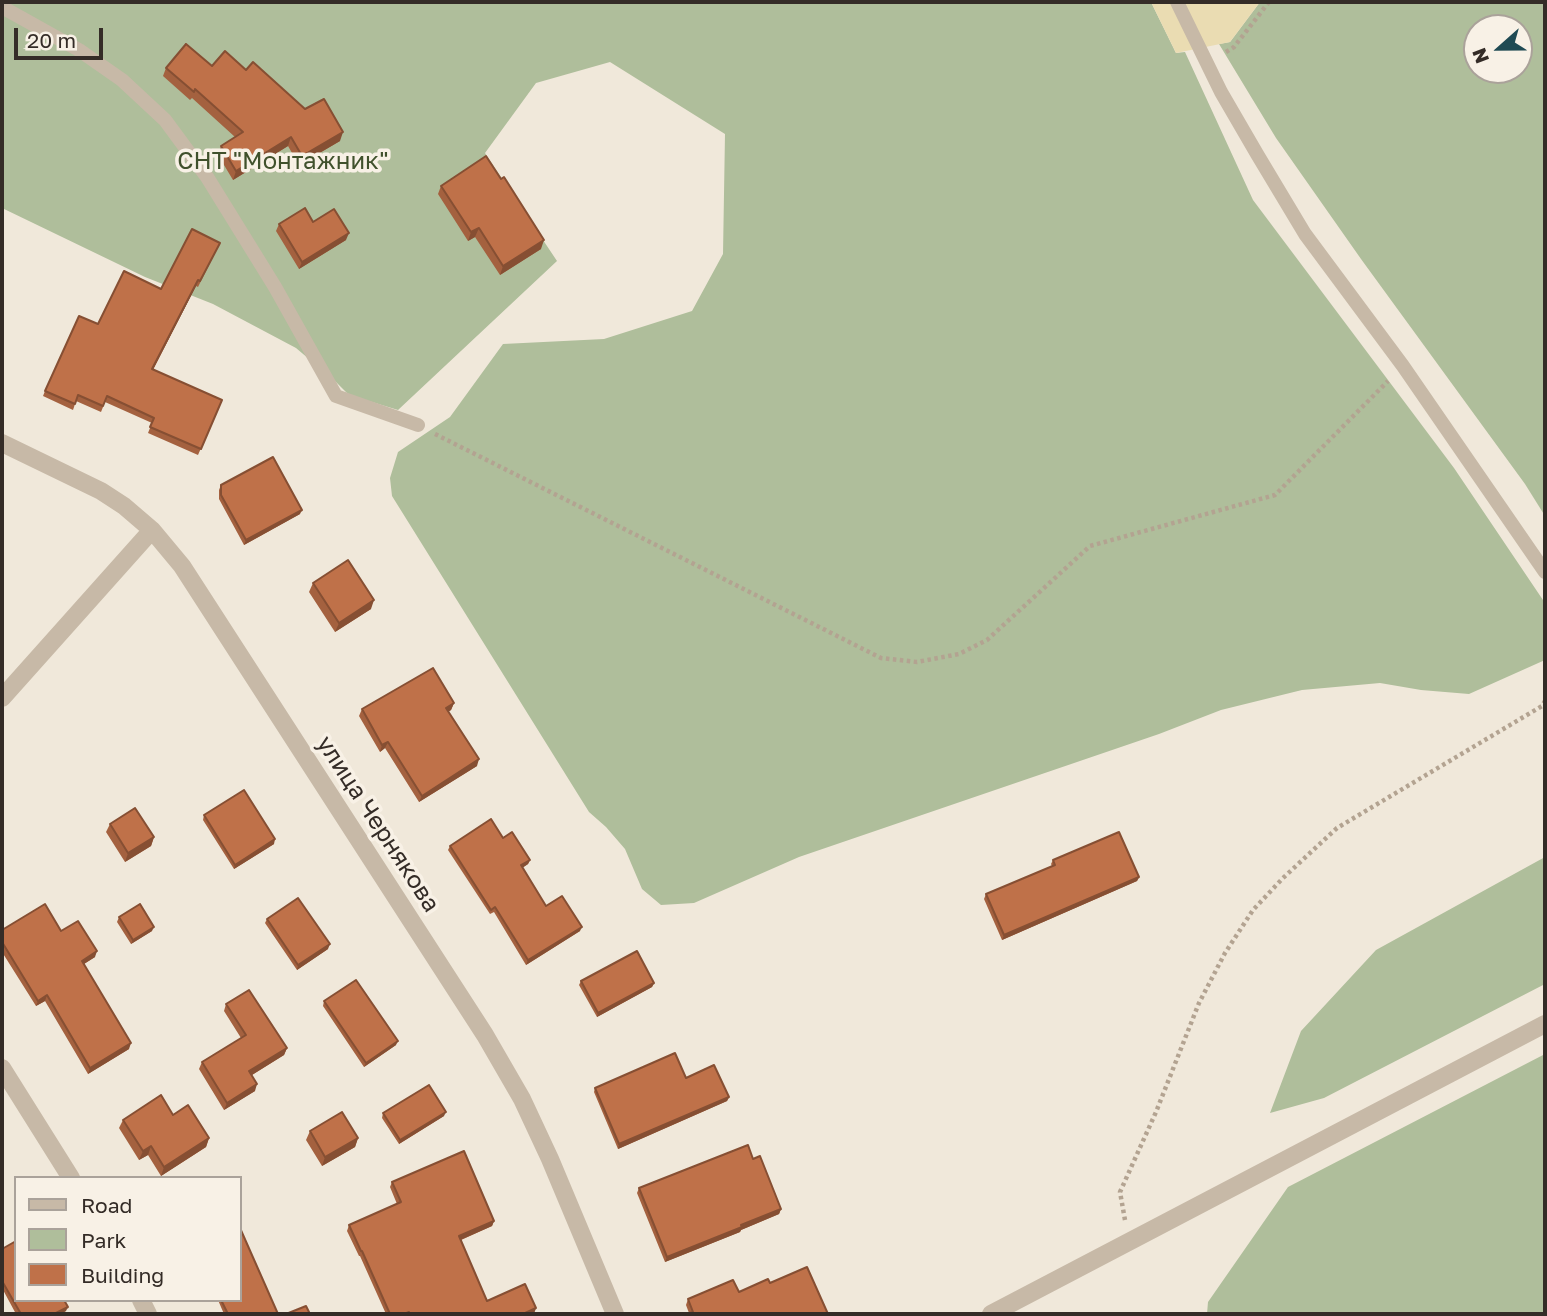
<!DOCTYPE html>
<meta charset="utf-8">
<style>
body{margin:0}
#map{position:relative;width:1547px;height:1316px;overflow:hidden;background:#f0e8da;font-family:"Golos Text",sans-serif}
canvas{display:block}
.frame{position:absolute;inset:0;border:4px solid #342c27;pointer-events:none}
.legend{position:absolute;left:14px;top:1176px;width:228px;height:126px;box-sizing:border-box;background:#f8f1e6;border:2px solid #aaa29a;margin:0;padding:9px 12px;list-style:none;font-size:21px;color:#342c27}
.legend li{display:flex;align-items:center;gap:14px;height:35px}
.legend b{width:35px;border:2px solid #aaa29a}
.north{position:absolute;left:1463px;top:14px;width:70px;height:70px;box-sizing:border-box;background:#f8f1e6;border:2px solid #aaa29a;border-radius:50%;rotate:249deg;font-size:19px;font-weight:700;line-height:28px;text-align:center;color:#342c27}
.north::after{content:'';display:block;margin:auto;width:24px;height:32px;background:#1f4a53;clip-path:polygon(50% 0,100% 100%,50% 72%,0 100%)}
.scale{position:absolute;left:14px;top:28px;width:89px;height:32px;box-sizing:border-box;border:4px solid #342c27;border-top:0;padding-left:9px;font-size:21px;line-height:24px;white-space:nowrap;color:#342c27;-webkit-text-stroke:5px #f8f1e6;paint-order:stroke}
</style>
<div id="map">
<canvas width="1547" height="1316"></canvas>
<div class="frame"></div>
<ul class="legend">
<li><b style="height:9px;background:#c7b9a7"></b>Road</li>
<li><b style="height:19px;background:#afbe9b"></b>Park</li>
<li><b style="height:19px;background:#bf7149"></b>Building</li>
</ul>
<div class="north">N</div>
<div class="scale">20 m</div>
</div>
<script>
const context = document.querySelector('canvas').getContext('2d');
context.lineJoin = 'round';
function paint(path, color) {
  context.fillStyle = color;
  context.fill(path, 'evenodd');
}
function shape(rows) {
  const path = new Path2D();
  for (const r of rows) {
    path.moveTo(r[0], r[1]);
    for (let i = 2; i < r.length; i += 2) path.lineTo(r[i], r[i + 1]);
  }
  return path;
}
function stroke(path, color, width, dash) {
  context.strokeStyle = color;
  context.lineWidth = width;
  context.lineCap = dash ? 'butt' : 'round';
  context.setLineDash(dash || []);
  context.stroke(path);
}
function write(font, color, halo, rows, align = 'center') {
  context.font = font + ' "Golos Text",sans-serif';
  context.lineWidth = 7;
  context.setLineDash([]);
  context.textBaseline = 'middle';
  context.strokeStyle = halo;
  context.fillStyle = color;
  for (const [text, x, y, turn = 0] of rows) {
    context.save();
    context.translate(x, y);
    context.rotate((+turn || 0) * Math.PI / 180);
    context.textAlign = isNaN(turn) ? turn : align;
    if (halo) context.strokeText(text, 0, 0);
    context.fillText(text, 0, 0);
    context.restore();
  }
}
const green = shape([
 [2,2,1151,2,1176,53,1185,52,1253,200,1454,468,1545,603,1545,660,1469,694,1421,690,1380,683,1302,690,1221,710,1159,734,799,857,694,903,661,905,642,889,625,849,606,827,589,812,392,496,390,478,398,452,450,417,503,344,604,339,692,311,723,254,725,134,610,62,536,83,485,153,557,261,398,410,349,395,335,381,296,348,213,304,145,277,2,208],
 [1260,2,1545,2,1545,516,1525,484,1361,259,1276,138,1219,44,1230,42],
 [1477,28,1519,28,1519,70,1477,70],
 [1545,857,1545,984,1324,1098,1270,1113,1301,1031,1376,950],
 [1545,1054,1545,1314,1207,1314,1208,1302,1288,1187]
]);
const sand = shape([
 [1151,2,1260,2,1230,42,1176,53]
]);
const path = shape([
 [1226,52,1234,47,1269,2],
 [435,434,881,658,917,662,959,654,987,640,1090,546,1275,495,1388,381],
 [1125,1220,1120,1192,1156,1112,1199,1003,1225,953,1253,910,1283,878,1337,828,1542,706,1545,701]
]);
const service = shape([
 [1177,2,1221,92,1257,154,1305,234,1403,366,1545,572],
 [2,7,79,50,122,80,165,120,207,177,275,287,336,396,418,425]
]);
const minor = shape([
 [2,443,101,491,124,506,152,530,182,566,485,1035,522,1099,550,1159,615,1314],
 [2,698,152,530],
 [2,1068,71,1178],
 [141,1300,148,1314],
 [991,1314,1545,1024]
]);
const wall = shape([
 [212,66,246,70,340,141,299,165,288,146,233,180,218,155,221,146,235,137,192,98,190,100,163,76,166,68],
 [441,186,541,249,500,275,475,237,468,241,438,194],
 [313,222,346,240,299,269,276,231,279,224],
 [217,249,198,287,196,286,153,370,222,400,198,455,148,433,152,423,105,402,101,412,76,401,73,410,43,396,45,391,98,324,161,289],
 [221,485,300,514,244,545,219,499,219,490],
 [313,583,371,609,335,632,309,592],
 [454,703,451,710,448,712,477,766,419,802,385,748,380,752,359,716,362,709],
 [204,815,274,844,234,869,203,820],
 [110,824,154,837,151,846,125,862,106,832],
 [503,838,530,860,528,864,522,868,546,906,580,931,526,965,494,912,490,914,448,850,450,846],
 [1053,860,1139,877,1137,881,1002,940,984,899,986,894,1052,866,1051,864],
 [119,917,152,931,131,944,117,922],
 [267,919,328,949,297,970,265,923],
 [2,930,61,931,95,957,84,964,129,1049,88,1074,45,1001,36,1006,2,952],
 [581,981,654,983,652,987,597,1017,579,985],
 [324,1001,396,1045,364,1067,323,1006],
 [226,1004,287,1048,284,1055,252,1075,255,1091,224,1110,199,1069,202,1062,241,1038,224,1011],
 [595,1088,729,1097,727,1101,618,1149,594,1092],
 [383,1113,444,1116,399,1144,382,1118],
 [173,1115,209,1138,206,1147,161,1176,148,1155,139,1160,119,1128,123,1120],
 [310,1131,358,1138,355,1147,322,1166,306,1140],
 [753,1159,781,1209,779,1214,741,1230,740,1232,665,1262,637,1193,639,1188],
 [392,1182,494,1221,492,1226,461,1240,487,1301,534,1314,386,1314,360,1256,359,1256,347,1231,349,1225,397,1204,390,1187],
 [2,1249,66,1311,60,1314,16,1314,2,1288],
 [770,1283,689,1313,686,1305,688,1299,739,1292],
 [218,1300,240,1300,278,1314,224,1314]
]);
const shadedWall = shape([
 [343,132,340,141,299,165,302,156],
 [291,137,288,146,233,180,236,171],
 [479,228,475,237,468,241,471,232],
 [349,233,346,240,299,269,302,262],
 [544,240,541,249,500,275,503,266],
 [198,280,196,286,150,375,152,369],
 [302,510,300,514,244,545,246,540],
 [374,600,371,609,335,632,339,623],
 [454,703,451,710,444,714,446,708],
 [388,742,385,748,380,752,382,745],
 [479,759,477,766,419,802,422,796],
 [154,837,151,846,125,862,128,853],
 [275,839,274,844,234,869,235,865],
 [530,860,528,864,519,870,521,865],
 [1139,877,1137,881,1002,940,1004,935],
 [154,927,152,931,131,944,133,940],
 [582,927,580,931,526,965,528,960],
 [330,944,328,949,297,970,298,965],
 [97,951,95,957,79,967,82,961],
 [654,983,652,987,597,1017,598,1013],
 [47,995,45,1001,36,1006,38,1001],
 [398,1041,396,1045,364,1067,366,1063],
 [131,1043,129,1049,88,1074,90,1068],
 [287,1048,284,1055,247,1078,249,1071],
 [257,1084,255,1091,224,1110,227,1103],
 [729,1097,727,1101,618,1149,619,1144],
 [446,1112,444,1116,399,1144,400,1140],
 [209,1138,206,1147,161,1176,164,1167],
 [358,1138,355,1147,322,1166,325,1157],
 [151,1146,148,1155,139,1160,143,1151],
 [781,1209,779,1214,741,1230,740,1232,665,1262,667,1257],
 [494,1221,492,1226,458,1241,459,1236],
 [68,1307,66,1311,60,1314,54,1314],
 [536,1308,534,1314,523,1314]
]);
const building = shape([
 [186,44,212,66,225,51,246,70,253,62,305,109,324,99,343,132,302,156,291,137,236,171,221,146,243,132,195,89,194,92,166,68,186,44],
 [486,156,501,179,504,177,544,240,503,266,479,228,471,232,441,186,486,156],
 [305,208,313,222,334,209,349,233,302,262,279,224,305,208],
 [192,229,220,243,200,281,198,280,152,369,222,400,201,449,150,427,154,418,107,396,103,406,78,395,75,404,45,391,79,316,98,324,124,271,161,289,192,229],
 [273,457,302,510,246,540,221,495,221,485,273,457],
 [348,560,374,600,339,623,313,583,348,560],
 [433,668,454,703,446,708,479,759,422,796,388,742,382,745,362,709,433,668],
 [244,790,275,839,235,865,204,815,244,790],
 [135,808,154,837,128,853,110,824,135,808],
 [491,819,503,838,512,832,530,860,521,865,546,906,562,896,582,927,528,960,495,907,491,910,450,846,491,819],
 [1119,832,1139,877,1004,935,986,894,1055,865,1053,860,1119,832],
 [298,898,330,944,298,965,267,919,298,898],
 [45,904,61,931,78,921,97,951,82,961,131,1043,90,1068,47,995,38,1001,2,942,2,930,45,904],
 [140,904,154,927,133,940,119,917,140,904],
 [637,951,654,983,598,1013,581,981,637,951],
 [356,980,398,1041,366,1063,324,1001,356,980],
 [249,990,287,1048,249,1071,257,1084,227,1103,202,1062,246,1035,226,1004,249,990],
 [675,1053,686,1078,714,1065,729,1097,619,1144,595,1088,675,1053],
 [429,1085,446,1112,400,1140,383,1113,429,1085],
 [161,1095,173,1115,188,1105,209,1138,164,1167,151,1146,143,1151,123,1120,161,1095],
 [342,1112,358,1138,325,1157,310,1131,342,1112],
 [748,1145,753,1159,760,1156,781,1209,741,1225,742,1227,667,1257,639,1188,748,1145],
 [464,1151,494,1221,459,1236,487,1301,525,1284,536,1308,523,1314,410,1314,409,1312,404,1314,390,1314,362,1251,361,1251,349,1225,401,1202,392,1182,464,1151],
 [240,1228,278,1314,228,1314,221,1300,240,1300,240,1228],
 [16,1241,16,1300,64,1300,68,1307,54,1314,21,1314,2,1281,2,1249,16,1241],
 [807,1267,828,1314,687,1314,693,1312,688,1299,733,1280,739,1292,768,1279,770,1283,807,1267],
 [306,1306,310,1314,286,1314,306,1306]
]);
const parkNames = [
 ["СНТ \"Монтажник\"",283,161]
];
const streetNames = [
 ["улица Чернякова",378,824,57]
];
paint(green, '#afbe9b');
paint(sand, '#eadcb2');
stroke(path, '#b3a391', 4.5, [3.5, 3.5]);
stroke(service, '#c7b9a7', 14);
stroke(minor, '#c7b9a7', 18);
paint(wall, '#a4613f');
paint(shadedWall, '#864f33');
paint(building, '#bf7149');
stroke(building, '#864f33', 2);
write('24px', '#40512c', '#f8f1e6', parkNames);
write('24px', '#342c27', '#f8f1e6', streetNames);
</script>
